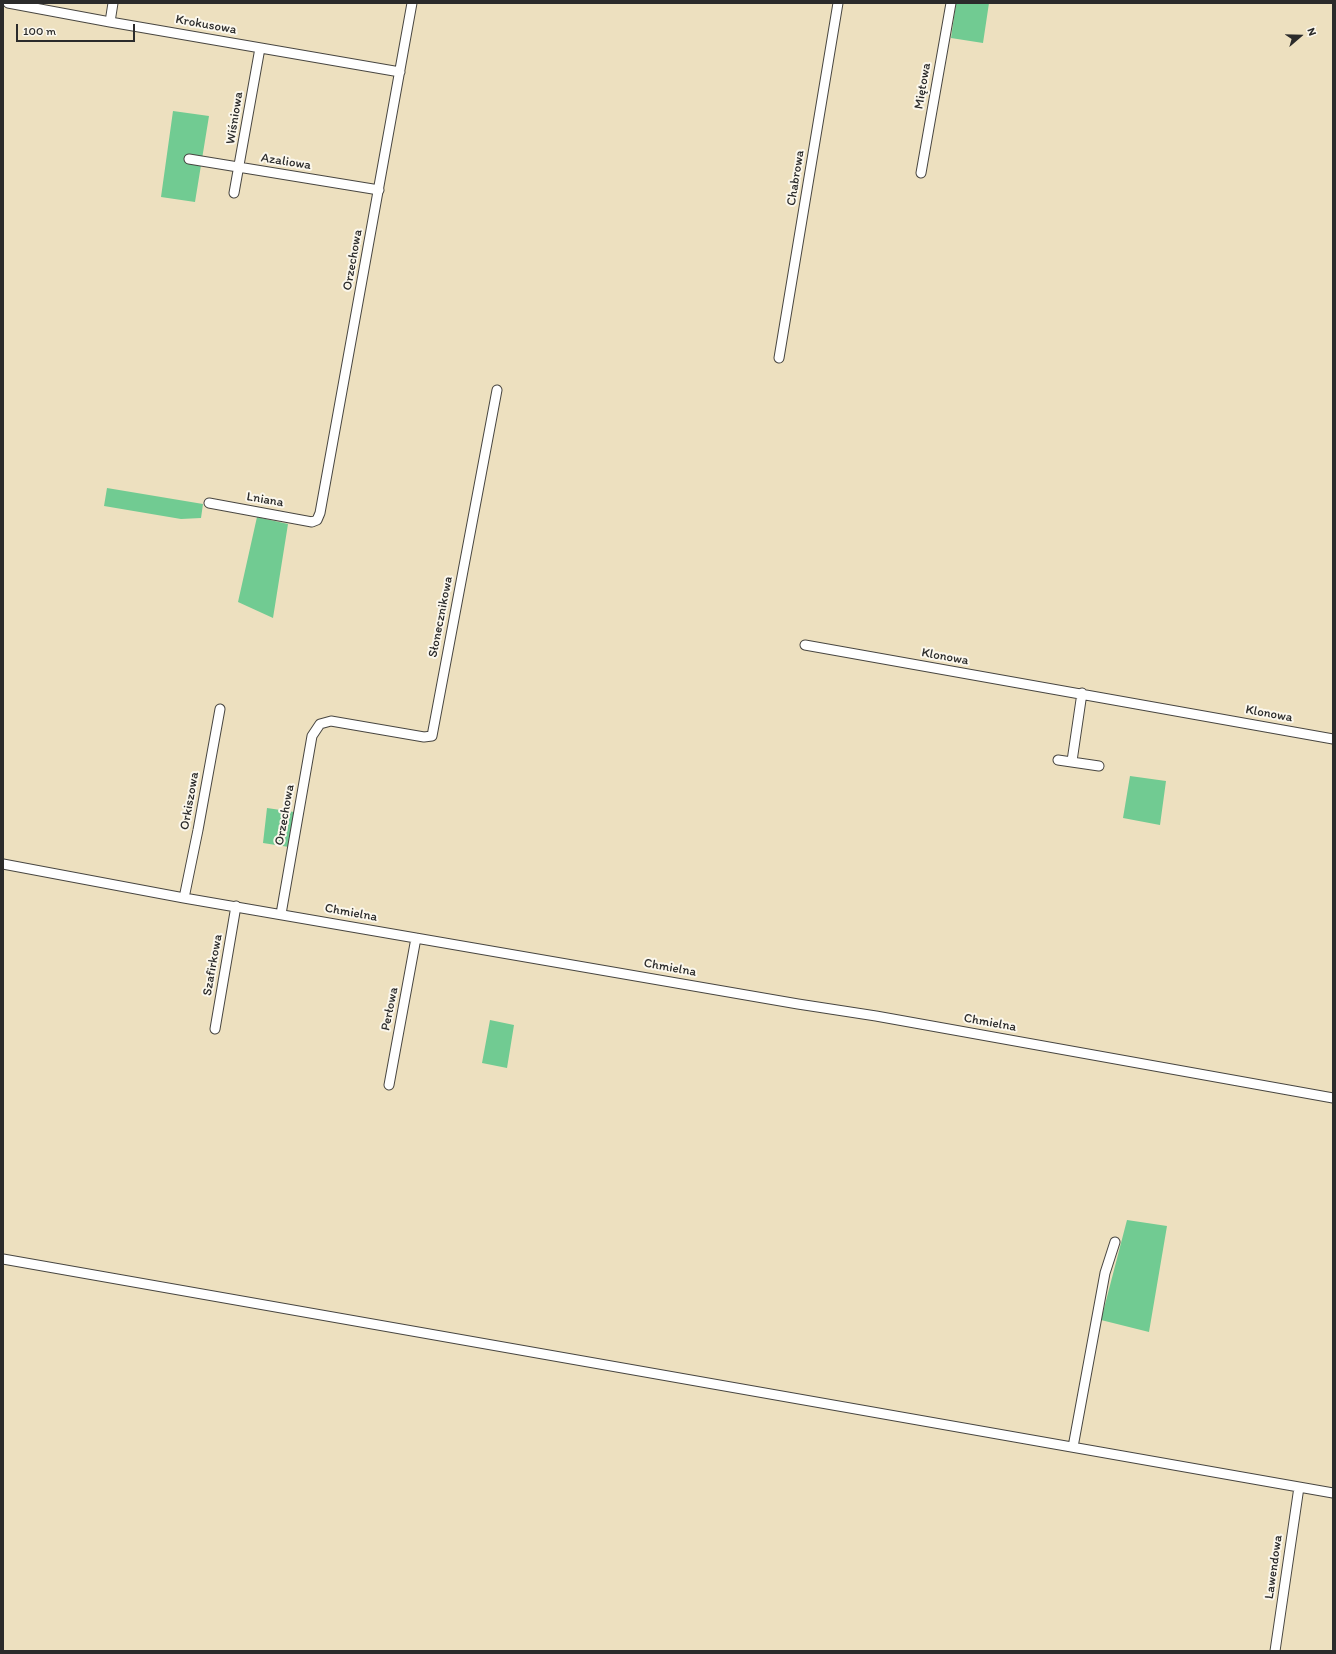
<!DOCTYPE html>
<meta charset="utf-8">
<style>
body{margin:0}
#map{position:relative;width:1336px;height:1654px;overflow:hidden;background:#ede0bf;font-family:Itim,sans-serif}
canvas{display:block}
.frame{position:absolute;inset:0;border:4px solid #2b2b2b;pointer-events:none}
.north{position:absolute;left:1280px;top:16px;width:40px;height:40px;-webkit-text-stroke:3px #fbf7ec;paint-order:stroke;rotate:70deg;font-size:11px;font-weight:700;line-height:16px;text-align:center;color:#2b2b2b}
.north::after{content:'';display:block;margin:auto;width:14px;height:18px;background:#2b2b2b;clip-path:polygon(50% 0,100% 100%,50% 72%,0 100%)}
.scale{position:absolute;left:16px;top:24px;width:119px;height:18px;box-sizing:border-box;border:2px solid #2b2b2b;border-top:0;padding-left:5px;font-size:12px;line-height:14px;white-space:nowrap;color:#2b2b2b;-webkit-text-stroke:3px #fbf7ec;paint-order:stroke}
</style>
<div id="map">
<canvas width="1336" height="1654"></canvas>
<div class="frame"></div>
<div class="north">N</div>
<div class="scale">100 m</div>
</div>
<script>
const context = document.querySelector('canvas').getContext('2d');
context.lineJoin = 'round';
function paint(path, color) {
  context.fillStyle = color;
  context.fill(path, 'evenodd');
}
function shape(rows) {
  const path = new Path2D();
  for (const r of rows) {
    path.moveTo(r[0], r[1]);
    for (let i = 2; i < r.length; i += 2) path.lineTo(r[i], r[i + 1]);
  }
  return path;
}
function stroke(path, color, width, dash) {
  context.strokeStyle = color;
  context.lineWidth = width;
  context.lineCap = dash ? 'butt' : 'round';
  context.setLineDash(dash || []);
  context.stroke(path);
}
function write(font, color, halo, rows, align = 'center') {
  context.font = font + ' Itim,sans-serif';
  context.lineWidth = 4;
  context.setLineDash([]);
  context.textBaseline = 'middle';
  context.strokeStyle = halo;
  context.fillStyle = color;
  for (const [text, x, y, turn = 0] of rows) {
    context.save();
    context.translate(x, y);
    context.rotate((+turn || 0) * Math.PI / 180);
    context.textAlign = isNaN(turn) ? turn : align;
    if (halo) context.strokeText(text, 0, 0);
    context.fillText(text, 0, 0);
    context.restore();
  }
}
const green = shape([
 [956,3,989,3,983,43,951,38],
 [173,111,209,116,195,202,161,197],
 [107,488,203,504,201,518,181,519,104,506],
 [257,517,288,524,273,618,238,602],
 [1130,776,1166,781,1160,825,1123,818],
 [267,808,294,812,289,847,263,843],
 [490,1020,514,1025,507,1068,482,1063],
 [1127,1220,1167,1226,1149,1332,1101,1320]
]);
const street = shape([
 [8,3,110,22,400,72],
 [110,22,113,3],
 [189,159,379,190],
 [921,173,951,3],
 [234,193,260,48],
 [779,358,838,3],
 [209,503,312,522,317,520,320,513,412,3],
 [805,645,1333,739],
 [1058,760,1099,766],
 [1072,761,1082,693],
 [3,864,184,898,798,1004,876,1016,1333,1098],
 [184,898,198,830,220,709],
 [281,914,312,736,320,724,331,721,424,737,432,736,497,390],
 [215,1029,236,906],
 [389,1085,416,938],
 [3,1259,1333,1493],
 [1073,1447,1105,1273,1115,1242],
 [1275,1651,1299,1487]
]);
const streetNames = [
 ["Krokusowa",206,25,10],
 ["Miętowa",923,86,-80],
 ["Wiśniowa",235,118,-81],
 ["Azaliowa",286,162,9],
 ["Chabrowa",796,178,-81],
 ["Orzechowa",353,260,-80],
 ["Lniana",265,500,10],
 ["Słonecznikowa",441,617,-79],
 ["Klonowa",945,657,10],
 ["Klonowa",1269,714,10],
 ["Orkiszowa",190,801,-80],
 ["Orzechowa",285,815,-80],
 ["Chmielna",351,913,10],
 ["Szafirkowa",213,965,-80],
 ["Chmielna",670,968,10],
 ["Perłowa",390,1009,-79],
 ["Chmielna",990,1023,10],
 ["Lawendowa",1274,1567,-82]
];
paint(green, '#71cb92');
stroke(street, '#484641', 11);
stroke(street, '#fff', 9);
write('13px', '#2b2b2b', '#fbf7ec', streetNames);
</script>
